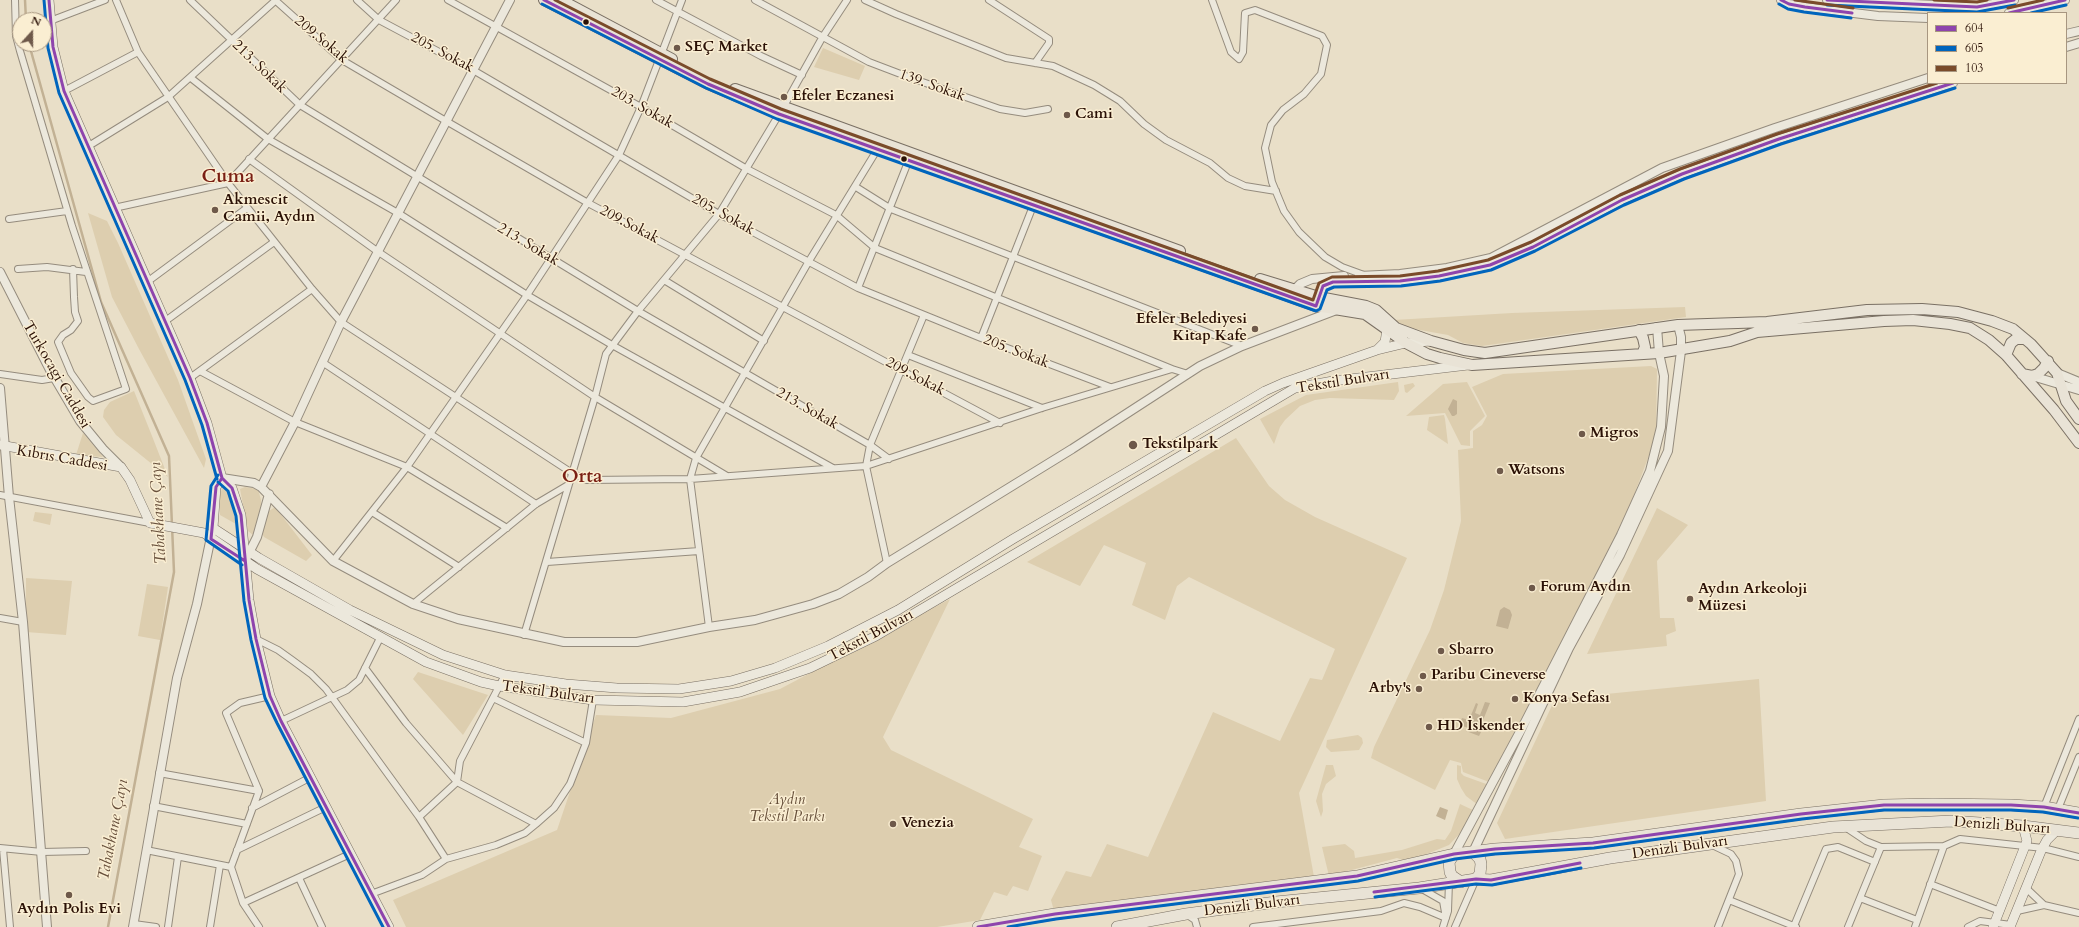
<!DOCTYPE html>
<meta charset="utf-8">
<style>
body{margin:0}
#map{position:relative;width:2079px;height:927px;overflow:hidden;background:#e9dfc8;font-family:Cardo,serif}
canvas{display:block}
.legend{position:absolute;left:1927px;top:12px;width:140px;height:72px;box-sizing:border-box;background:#faeed2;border:1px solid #a79680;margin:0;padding:5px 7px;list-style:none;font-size:12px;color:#2b1106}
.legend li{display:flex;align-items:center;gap:8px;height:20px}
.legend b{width:20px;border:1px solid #a79680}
.north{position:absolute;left:12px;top:12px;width:40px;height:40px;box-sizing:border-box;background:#faeed2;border:1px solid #a79680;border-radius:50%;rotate:21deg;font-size:11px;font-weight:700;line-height:16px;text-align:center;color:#2b1106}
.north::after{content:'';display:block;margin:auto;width:14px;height:18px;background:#6e594a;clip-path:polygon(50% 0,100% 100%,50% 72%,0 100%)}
</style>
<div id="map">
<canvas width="2079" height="927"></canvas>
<ul class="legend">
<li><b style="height:5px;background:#8e44ad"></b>604</li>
<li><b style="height:5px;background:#0065bd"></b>605</li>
<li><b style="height:5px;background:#7a4b2a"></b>103</li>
</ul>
<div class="north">N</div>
</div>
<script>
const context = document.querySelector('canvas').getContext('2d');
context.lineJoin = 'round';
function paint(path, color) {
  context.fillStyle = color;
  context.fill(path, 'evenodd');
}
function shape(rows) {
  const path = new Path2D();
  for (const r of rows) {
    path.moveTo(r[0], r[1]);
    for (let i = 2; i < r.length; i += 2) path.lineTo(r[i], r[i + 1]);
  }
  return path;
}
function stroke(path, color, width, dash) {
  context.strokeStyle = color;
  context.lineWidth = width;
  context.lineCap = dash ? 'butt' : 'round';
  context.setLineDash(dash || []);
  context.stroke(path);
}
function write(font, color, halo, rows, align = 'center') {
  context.font = font + ' Cardo,serif';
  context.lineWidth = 3;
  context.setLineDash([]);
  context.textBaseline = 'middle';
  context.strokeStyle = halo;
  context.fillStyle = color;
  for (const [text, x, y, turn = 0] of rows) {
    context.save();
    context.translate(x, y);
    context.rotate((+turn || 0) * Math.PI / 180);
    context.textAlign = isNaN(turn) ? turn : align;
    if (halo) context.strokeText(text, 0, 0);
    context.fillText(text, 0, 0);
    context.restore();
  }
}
const green = shape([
 [823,48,865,66,859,80,814,67],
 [88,213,107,221,118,243,178,380,206,459,204,468,139,349,112,297],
 [1685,307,1686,317,1482,346,1463,343,1448,335,1403,327,1394,320,1512,313],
 [1651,366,1657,369,1656,437,1628,511,1561,646,1489,782,1463,772,1461,763,1450,760,1435,790,1371,758,1374,747,1430,630,1444,590,1461,521,1458,450,1473,448,1473,431,1482,425,1487,416,1472,387,1503,374],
 [1398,382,1399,391,1394,400,1330,398,1315,400,1300,406,1285,420,1280,427,1274,444,1260,419,1306,395],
 [1467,382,1485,416,1470,431,1470,446,1461,445,1445,413,1406,416,1443,384],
 [1413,383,1415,386,1407,393,1405,392,1404,385],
 [134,391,152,436,168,477,116,435,103,417,104,410,110,402],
 [1444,415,1445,419,1448,444,1427,430,1429,417],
 [83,433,103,457,76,455],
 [1236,438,1269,486,1285,500,1315,517,1407,558,1299,793,1314,877,1054,911,1051,900,1066,871,1091,877,1107,844,1148,857,1213,712,1280,741,1310,678,1322,680,1335,649,1189,577,1177,586,1165,620,1132,605,1146,563,1104,545,1080,586,1027,562],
 [245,487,258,489,261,500,261,514,253,535,248,531,240,489],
 [222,488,228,489,236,524,220,515,220,495],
 [275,507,312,555,306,561,264,537,262,533,264,523,269,511],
 [1657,508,1688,525,1657,561,1660,618,1674,618,1676,631,1666,635,1667,646,1587,654],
 [35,512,52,514,50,525,33,521],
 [26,578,72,581,66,635,26,632],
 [147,584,168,587,160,640,138,636],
 [950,599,883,737,891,750,1033,819,1019,847,1042,856,1028,891,1013,886,1007,896,994,892,980,920,937,927,406,927,393,900,557,830,596,715,671,718,780,689],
 [418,672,488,695,463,735,413,679],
 [1759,679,1766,801,1505,839,1497,823,1555,699],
 [1358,735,1362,738,1363,743,1359,750,1331,752,1326,747,1327,740],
 [1326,765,1333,765,1336,776,1326,784,1322,794,1323,811,1321,817,1316,801],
 [1457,765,1461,766,1461,773,1464,776,1489,785,1478,805,1466,796,1461,788,1457,779],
 [1460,804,1475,811,1464,829,1449,845,1422,856,1403,860,1397,858,1329,876,1322,847,1345,844,1354,851,1355,858,1402,850,1437,839,1445,840,1451,831]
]);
const water = shape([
 [1453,399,1457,401,1457,414,1454,416,1452,416,1448,409],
 [1504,607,1510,610,1512,615,1508,629,1496,626,1500,610],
 [1485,702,1490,703,1479,730,1481,732,1479,736,1466,731,1469,728,1459,725,1462,718,1469,720,1476,703,1478,704,1475,713,1480,715],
 [1440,807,1448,810,1445,820,1436,816]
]);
const stream = shape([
 [25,0,26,20],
 [29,44,101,302,169,456,174,572,108,927]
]);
const minor = shape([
 [15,0,16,36,20,51,72,226,126,389,93,401,88,397,71,373,58,342,63,335,71,330,78,321,75,312,74,297,73,269],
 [116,0,138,52,228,183,312,289,341,322,572,473,586,480,690,479,866,466,1042,408,1172,369,1188,374],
 [190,0,300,105,638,311,870,445,889,459],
 [275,0,342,60,446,121,588,203,1000,423],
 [357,0,379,20,473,70,719,214,858,288,981,338,1110,387],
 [448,0,641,107,747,169,836,215,875,248,1172,369],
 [656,0,761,56,802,75],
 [755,0,869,62,911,78,1000,109,1025,113,1048,109],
 [865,0,896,14,1006,58,1053,66,1094,85,1120,101,1144,124,1166,140,1210,163,1228,178,1245,186,1276,191],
 [989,0,1049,39,1049,43,1035,63],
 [1212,0,1231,52,1239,59,1243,52,1245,13,1255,10,1322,36,1327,45,1321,74,1304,94,1283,110,1271,125,1265,148,1272,182,1284,211,1299,232,1325,257,1342,267,1364,275],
 [50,21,105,0],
 [191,78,268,139,398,213,527,295,612,345,833,468],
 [64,91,138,52],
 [87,147,168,97,276,0],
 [249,159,377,251,595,397,727,476],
 [856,187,891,209,1242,346],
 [114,208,228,183,396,0],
 [9,219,67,211],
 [18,269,47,267,86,272],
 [664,280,764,341],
 [147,282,247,208],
 [858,288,908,162],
 [164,322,274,242],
 [981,338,1033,206],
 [908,355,1042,408],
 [322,362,536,504],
 [200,371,295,422,407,467,507,528],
 [0,374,42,380,54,378],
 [190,378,312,289],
 [0,495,150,523],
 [372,512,459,567],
 [333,561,407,467,527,295,619,155,641,107,682,0],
 [547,562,699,551],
 [887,563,866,466,870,445,924,315],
 [413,604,536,504,568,485],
 [0,618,23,622],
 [709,627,690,479,696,458,809,261,877,150],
 [524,635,595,397,606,354,638,311,719,214,784,106,822,38,847,0],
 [256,639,278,650,292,660,311,674,326,689,419,817,446,859,422,875,371,894],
 [365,668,406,723,457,782],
 [493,698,586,743],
 [281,721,347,690,359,680,380,638],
 [159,773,259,791],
 [457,782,460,761,505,675],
 [153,806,247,824],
 [2044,807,2079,719],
 [252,808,311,777],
 [2058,809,2079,757],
 [419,817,457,782,536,824,525,833,496,845,446,859],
 [536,824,554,808,570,784,586,743,593,700],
 [1845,827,1866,841,1881,847,1944,846,1960,839,2043,848,2079,857],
 [1712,845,1731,854,1736,861,1739,874,1718,927],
 [0,848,42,852,86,851],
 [3,849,10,927],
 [146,850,231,867],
 [237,850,326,807],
 [299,878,322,927],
 [1930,884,2000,911],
 [2026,888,2044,905,2079,913],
 [1860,898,1917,920],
 [1729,900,1796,927],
 [243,903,350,854],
 [2017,911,2044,905],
 [1186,914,1195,920,1197,927],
 [134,924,156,927],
 [1794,926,1826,849,1838,847,1875,862],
 [168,927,178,857],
 [210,927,220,865],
 [259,927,243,903,231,867,259,791,226,713,240,703,270,696],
 [1253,927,1381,911,1404,903,1420,907,1446,918,1443,901,1422,889],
 [1443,927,1448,911,1449,882],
 [1455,927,1476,879],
 [1848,927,1881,847],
 [1915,927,1944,846],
 [1968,927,1980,921,2011,925]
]);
const tertiary = shape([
 [1781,0,1789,4,1805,7,1878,16,1928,18],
 [1827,0,1977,7,2014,0],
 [2009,13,2065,0],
 [2066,34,2079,31],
 [2066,47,2079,43],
 [0,272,50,370,80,421,103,449,121,467],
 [1359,276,1400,274,1447,268,1491,258,1662,168,1775,128,1928,78],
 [1294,290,1300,284,1312,279,1344,276],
 [1317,301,1323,286,1333,282,1400,281,1439,276,1490,265,1533,247,1622,200,1682,174,1779,139,1953,83],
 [2057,373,2079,382],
 [2032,376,2079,390],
 [0,388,9,497,23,622,47,927],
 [222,478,254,483,261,487,333,561,413,604,458,619,564,642,637,642,709,627,755,620,813,604,839,594,868,577,887,563,1072,449,1200,366,1242,346,1339,309],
 [261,487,295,422,341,322,510,0],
 [247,557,257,537,269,494],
 [1473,852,1569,648,1620,555,1668,451,1681,351,1681,337,1678,325],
 [1454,854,1522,728,1621,535,1650,471,1661,427,1664,376,1659,353,1657,327],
 [133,927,177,678,197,604,212,532]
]);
const secondary = shape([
 [49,0,53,47,64,91,190,378,207,423,222,478],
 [1377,350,1385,342,1387,329],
 [0,445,121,467,130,480,150,523,204,533,257,569,426,662,481,682,499,686,593,700,683,702,740,692,810,668,876,636,1295,388,1333,381,1468,365],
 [222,478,232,488,241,515,249,600,256,639,270,696,281,721,389,927],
 [213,528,259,558,350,610,443,655,505,675,566,684,617,688,679,689,731,681,775,668,828,646,898,610,1013,539,1265,391,1283,383,1377,350,1406,343,1430,341],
 [213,528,216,487,222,478],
 [1993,927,2027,841,2023,826],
 [2010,927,2041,851,2047,840,2057,830]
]);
const primary = shape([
 [544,0,708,84,779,114,1291,297,1316,306,1365,314,1406,343,1427,354,1440,358,1472,365,1659,353,1730,341,1757,332,1884,321,1913,320,1950,324,1970,328,1989,340,2006,355,2054,410,2079,443],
 [561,0,672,59],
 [735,89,1180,251],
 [1260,279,1319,297,1366,306,1376,310,1396,328,1431,341,1464,350,1485,353,1678,325,1767,322,1867,310,1922,309,1958,312,1992,321,2013,329,2031,344,2057,373,2066,401,2079,419],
 [1639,330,1643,338,1645,347,1642,354],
 [2006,355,2011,343,2016,339,2025,339],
 [2022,374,2032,376,2038,374,2044,368,2048,361]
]);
const trunk = shape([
 [1473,852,1480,859,1481,864,1480,874,1476,879],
 [1454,854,1449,862,1450,872,1452,876,1461,882],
 [978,927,1055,914,1357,876,1454,854,1495,849,1593,843,1801,814,1884,805,1933,804,2011,805,2044,807,2079,813],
 [1117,927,1186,914,1276,902,1419,888,1476,879,1491,880,1610,858,1833,827,1951,821,2023,826,2079,833]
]);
const bus1 = shape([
 [49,0,53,47,64,91,190,378,207,423,222,478],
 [544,0,708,84,779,114,1316,306,1323,286,1333,282,1400,281,1439,276,1490,265,1533,247,1622,200,1682,174,1779,139,1953,83],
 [1781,0,1789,4,1805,7,1852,13],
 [1827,0,1977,7,2014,0],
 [2009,13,2065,0],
 [222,478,232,488,241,515,249,600,256,639,270,696,281,721,389,927],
 [222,478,216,487,211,539,245,561],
 [1374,892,1476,879,1491,880,1580,863],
 [978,927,1055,914,1357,876,1454,854,1495,849,1593,843,1801,814,1884,805,2011,805,2044,807,2079,813]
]);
const bus2 = shape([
 [44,0,48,48,59,93,185,380,202,425,217,479],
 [542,4,706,88,777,119,1316,311,1320,309,1327,290,1334,287,1401,286,1440,281,1491,270,1535,251,1624,205,1684,179,1781,144,1955,88],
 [1779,4,1788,9,1804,12,1851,18],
 [1827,5,1977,12,2015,5],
 [2031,13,2066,5],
 [218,475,211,486,206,540,242,565],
 [218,482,228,491,236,516,244,601,251,640,265,698,277,723,383,927],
 [1375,897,1476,884,1492,885,1581,868],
 [1008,927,1056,919,1358,881,1455,859,1495,854,1594,848,1802,819,1884,810,2011,810,2043,812,2078,818]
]);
const bus3 = shape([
 [555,0,710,79,781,109,1313,300,1319,283,1332,277,1400,276,1438,271,1488,260,1531,242,1620,195,1680,169,1777,134,1937,83],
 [1795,0,1853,8],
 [1934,0,1977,2,1987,0],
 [2008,8,2043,0]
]);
const markers = [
 [586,22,3.5,"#2b1106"],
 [677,48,4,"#6e594a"],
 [784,97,4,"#6e594a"],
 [1067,115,4,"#6e594a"],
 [904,159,3.5,"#2b1106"],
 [215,210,4,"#6e594a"],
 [1255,329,4,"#6e594a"],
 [1582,434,4,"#6e594a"],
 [1133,445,5,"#6e594a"],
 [1500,471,4,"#6e594a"],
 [1532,588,4,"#6e594a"],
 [1690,599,4,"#6e594a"],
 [1441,651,4,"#6e594a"],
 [1423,676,4,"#6e594a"],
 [1419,689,4,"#6e594a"],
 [1515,699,4,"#6e594a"],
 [1429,727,4,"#6e594a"],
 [893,824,4,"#6e594a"],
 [69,895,4,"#6e594a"]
];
const streetNames = [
 ["209.Sokak",321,40,40],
 ["205. Sokak",442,53,28],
 ["213. Sokak",259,67,44],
 ["139. Sokak",932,86,20],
 ["203. Sokak",642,108,30],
 ["205. Sokak",723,215,29],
 ["209.Sokak",629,225,28],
 ["213. Sokak",528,245,31],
 ["205. Sokak",1016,352,21],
 ["Turkocagi Caddesi",56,375,60],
 ["209.Sokak",915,377,28],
 ["Tekstil Bulvarı",1343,382,-9],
 ["213. Sokak",807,409,30],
 ["Kıbrıs Caddesi",62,459,10],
 ["Tekstil Bulvarı",871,636,-28],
 ["Tekstil Bulvarı",548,693,8],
 ["Denizli Bulvarı",2002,826,4],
 ["Denizli Bulvarı",1680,848,-8],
 ["Denizli Bulvarı",1252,906,-7]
];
const poiNames = [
 ["SEÇ Market",685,48],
 ["Efeler Eczanesi",792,97],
 ["Cami",1075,115],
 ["Akmescit",223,201],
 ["Camii, Aydın",223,218],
 ["Efeler Belediyesi",1247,320,"right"],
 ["Kitap Kafe",1247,337,"right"],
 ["Migros",1590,434],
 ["Tekstilpark",1142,445],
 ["Watsons",1508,471],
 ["Forum Aydın",1540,588],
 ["Aydın Arkeoloji",1698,590],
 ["Müzesi",1698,607],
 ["Sbarro",1449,651],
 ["Paribu Cineverse",1431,676],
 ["Arby's",1411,689,"right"],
 ["Konya Sefası",1523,699],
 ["HD İskender",1437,727],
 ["Venezia",901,824],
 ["Aydın Polis Evi",69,910,"center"]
];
const parkNames = [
 ["Aydın",787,801],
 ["Tekstil Parkı",787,818]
];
const waterNames = [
 ["Tabakhane Çayı",159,513,-93],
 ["Tabakhane Çayı",114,830,-79]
];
const districtNames = [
 ["Cuma",228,178],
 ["Orta",582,478]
];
paint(green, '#ddceaf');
paint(water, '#c2b194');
stroke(stream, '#c2b194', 2.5);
stroke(minor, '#958c7e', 8);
stroke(tertiary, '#958c7e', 10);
stroke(secondary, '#7a7064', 10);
stroke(primary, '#7a7064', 12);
stroke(trunk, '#7a7064', 12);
stroke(minor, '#ece8dc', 6);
stroke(tertiary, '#ece8dc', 8);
stroke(secondary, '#ece8dc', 9);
stroke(primary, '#e9e3d6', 10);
stroke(trunk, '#e9e3d6', 11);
stroke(bus1, '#8e44ad', 3);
stroke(bus2, '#0065bd', 3);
stroke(bus3, '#7a4b2a', 3);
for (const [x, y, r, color] of markers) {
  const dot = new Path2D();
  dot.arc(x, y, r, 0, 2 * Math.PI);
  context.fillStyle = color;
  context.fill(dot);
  stroke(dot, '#faeed2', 1.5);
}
write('15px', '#2b1106', '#faeed2', streetNames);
write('bold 15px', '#2b1106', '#faeed2', poiNames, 'left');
write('italic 15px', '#664f3a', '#faeed2', parkNames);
write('italic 16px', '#68503c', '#faeed2', waterNames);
write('bold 19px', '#7a1f14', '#faeed2', districtNames);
</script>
